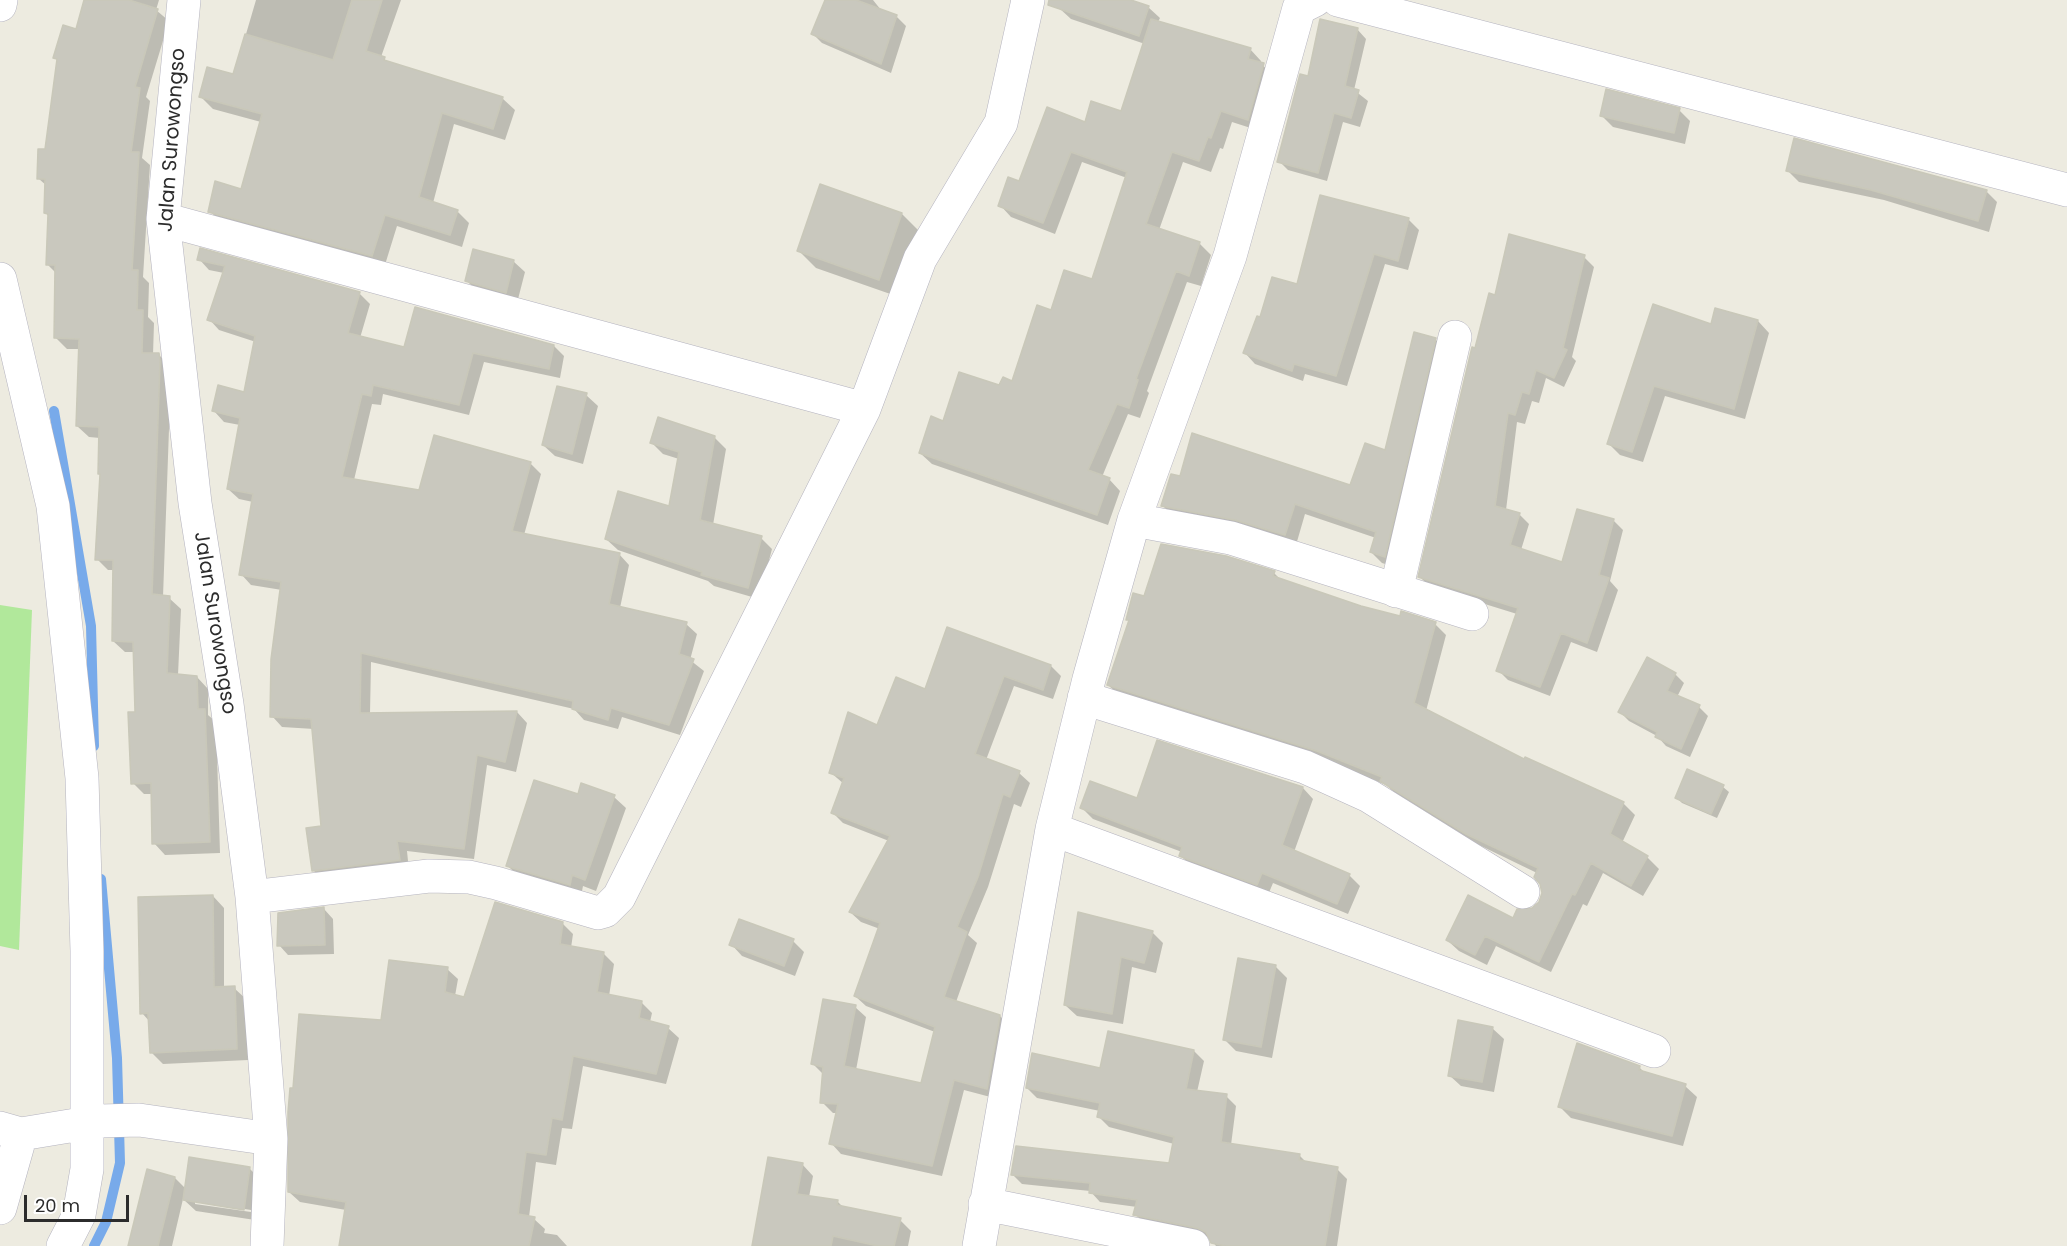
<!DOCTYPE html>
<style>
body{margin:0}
#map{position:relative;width:2067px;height:1246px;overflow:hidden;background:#edebe0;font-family:Poppins,sans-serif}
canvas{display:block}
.scale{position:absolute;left:24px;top:1195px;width:105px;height:27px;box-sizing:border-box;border:3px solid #2c2c2c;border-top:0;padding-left:8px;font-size:18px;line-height:21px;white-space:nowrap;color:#2c2c2c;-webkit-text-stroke:4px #fff;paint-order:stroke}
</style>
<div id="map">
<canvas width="2067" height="1246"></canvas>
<div class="scale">20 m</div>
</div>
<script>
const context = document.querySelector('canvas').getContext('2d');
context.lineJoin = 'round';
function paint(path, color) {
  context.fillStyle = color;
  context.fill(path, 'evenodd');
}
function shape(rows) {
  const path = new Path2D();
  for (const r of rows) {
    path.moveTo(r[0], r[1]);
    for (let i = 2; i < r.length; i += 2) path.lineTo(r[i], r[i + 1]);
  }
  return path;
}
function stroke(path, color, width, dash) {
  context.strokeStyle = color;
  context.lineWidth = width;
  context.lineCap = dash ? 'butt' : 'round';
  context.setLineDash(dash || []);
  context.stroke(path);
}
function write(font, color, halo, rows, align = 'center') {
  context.font = font + ' Poppins,sans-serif';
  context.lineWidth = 4.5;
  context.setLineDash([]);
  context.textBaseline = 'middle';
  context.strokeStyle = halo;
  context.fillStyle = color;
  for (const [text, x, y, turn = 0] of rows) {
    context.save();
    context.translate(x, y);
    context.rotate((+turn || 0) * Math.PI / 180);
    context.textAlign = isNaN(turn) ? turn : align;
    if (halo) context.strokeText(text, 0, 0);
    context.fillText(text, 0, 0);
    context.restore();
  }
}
const pitch = shape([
 [0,605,32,610,19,950,0,946]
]);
const shadow = shape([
 [85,0,159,0,156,10,169,21,146,97,150,101,142,158,150,165,143,277,149,283,148,317,154,323,153,355,159,355,170,366,171,373,163,597,169,598,181,609,178,675,197,677,208,689,208,715,216,722,220,853,165,855,154,843,152,794,144,794,133,783,137,713,134,652,125,652,113,641,114,570,108,570,97,559,101,475,100,438,89,437,77,426,80,349,67,349,56,338,56,273,47,264,49,217,46,213,47,186,39,179,46,150,58,61,54,57,77,31],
 [256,0,401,0,381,57,389,63,502,98,515,110,505,140,454,124,433,203,457,211,469,223,462,247,397,226,384,268,222,224,210,211,243,191,261,122,213,109,201,97,234,75],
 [827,0,873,0,881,10,896,16,906,26,891,73,822,43,813,34],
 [1062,0,1127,0,1148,7,1160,18,1158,22,1250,49,1261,61,1261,64,1275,76,1260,131,1232,122,1223,149,1220,148,1211,172,1183,162,1159,230,1200,244,1211,255,1201,286,1187,282,1147,391,1149,393,1140,418,1128,414,1102,477,1109,479,1120,491,1108,525,932,464,920,453,944,423,1000,387,1013,383,1052,312,1093,281,1127,178,1082,162,1055,234,1011,217,1000,205,1020,183,1086,124,1122,112,1145,44,1071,19,1059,8],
 [1357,29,1366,39,1354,90,1368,101,1360,127,1343,122,1327,181,1288,170,1279,161,1309,78],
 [1679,110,1690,121,1685,144,1613,127,1602,116],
 [1788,171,1986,191,1997,202,1989,232,1884,200,1799,182],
 [821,186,902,214,919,231,896,296,816,268,799,251],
 [1408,219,1419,230,1408,270,1385,264,1347,386,1305,374,1303,381,1255,364,1245,353,1261,319,1298,286],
 [1584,257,1594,267,1572,357,1576,361,1564,387,1546,378,1539,403,1532,401,1525,424,1517,422,1506,510,1519,514,1529,524,1521,550,1563,564,1613,520,1623,530,1610,581,1618,590,1597,652,1571,642,1550,696,1508,680,1498,670,1517,614,1430,587,1420,577,1476,350,1496,297],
 [199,259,359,293,370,304,360,338,406,349,554,346,564,356,560,378,484,362,469,415,383,394,381,405,372,404,354,480,420,491,530,463,541,474,524,535,619,554,629,565,620,608,686,624,697,634,690,660,704,671,680,735,622,717,618,729,584,720,574,709,371,662,370,714,517,712,527,723,516,772,487,765,474,859,407,851,409,871,324,881,313,870,323,828,314,729,282,727,272,716,282,590,251,585,241,574,253,502,239,499,228,489,240,425,224,422,214,411,245,393,256,342,219,330,209,319,224,273,209,270],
 [513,261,525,272,517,303,478,292,467,281],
 [1654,306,1712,326,1758,321,1769,333,1745,419,1665,396,1643,462,1620,455,1609,444],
 [1435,339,1446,350,1395,567,1382,563,1371,552,1376,538,1305,514,1296,545,1174,517,1163,506,1351,487,1386,452],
 [586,395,598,406,583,464,555,456,543,445],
 [714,437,726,449,713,525,761,538,772,549,759,599,714,586,708,581,618,550,606,539,670,508,679,459,663,454,652,443],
 [1274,573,1282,581,1361,607,1435,624,1446,635,1426,711,1525,761,1526,759,1623,803,1635,815,1622,843,1647,857,1659,869,1643,896,1603,873,1587,906,1583,904,1551,972,1496,946,1487,965,1459,951,1447,940,1514,920,1532,910,1540,902,1543,892,1537,873,1479,845,1394,792,1386,785,1330,762,1120,696,1108,685,1130,622,1127,619,1145,598],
 [1051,666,1061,676,1053,699,1014,686,986,760,1019,773,1030,783,1021,807,1014,804,988,887,968,935,977,943,956,1002,1000,1016,1010,1027,998,1099,964,1090,942,1176,841,1154,831,1143,837,1113,833,1113,822,1102,824,1075,813,1064,855,1007,866,1017,856,1070,923,1085,935,1032,866,1006,855,996,880,929,861,922,850,912,889,841,843,823,832,812,844,784,830,772,878,727,926,691],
 [1675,674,1684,683,1677,697,1699,707,1708,716,1690,757,1666,746,1657,736,1629,721,1620,712],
 [1158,742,1303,788,1313,799,1294,852,1349,875,1360,886,1348,914,1273,883,1268,895,1191,866,1180,855,1182,852,1093,819,1082,808,1138,800],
 [582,785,614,797,626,808,596,891,583,886,581,896,519,877,508,866,579,796],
 [1723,787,1729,792,1717,818,1682,803,1677,798],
 [213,896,224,908,224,988,234,988,246,999,248,1060,163,1064,151,1052,150,1022,142,1013],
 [324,909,333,919,334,954,288,955,279,945],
 [1079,914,1152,932,1163,943,1156,973,1132,967,1123,1024,1077,1016,1065,1005],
 [563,924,573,934,571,948,604,954,614,964,609,996,642,1003,652,1013,650,1022,668,1028,679,1038,666,1084,583,1066,572,1129,562,1128,556,1165,536,1162,529,1217,534,1219,545,1229,544,1233,557,1235,567,1246,340,1246,346,1210,300,1202,289,1192,382,1021,447,969,458,979,455,996,465,999],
 [793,941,804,952,795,976,742,956,731,944],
 [1276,967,1287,978,1272,1058,1236,1051,1225,1040],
 [1492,1028,1504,1039,1494,1092,1461,1086,1449,1075],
 [1194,1051,1204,1061,1197,1092,1226,1096,1236,1106,1231,1145,1299,1155,1307,1163,1337,1169,1347,1179,1337,1246,1216,1246,1209,1237,1145,1224,1135,1214,1137,1207,1100,1202,1090,1191,1022,1184,1012,1174,1171,1165,1174,1144,1109,1127,1099,1117,1100,1111,1037,1098,1027,1088],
 [1639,1067,1646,1074,1685,1086,1697,1097,1683,1146,1571,1118,1560,1107],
 [802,1164,813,1176,809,1197,837,1201,843,1207,900,1220,911,1231,908,1246,753,1246],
 [250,1169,261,1180,255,1220,196,1211,183,1199,172,1246,129,1246,148,1171,175,1178,186,1189],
 [195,1201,251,1210,251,1212,195,1204]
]);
const stream = shape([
 [54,411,91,626,94,746],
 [94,1246,106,1222,120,1163,117,1058,101,879]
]);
const building = shape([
 [84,0,129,0,158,9,135,87,140,88,131,152,139,152,132,270,138,270,137,310,143,310,142,353,159,353,160,361,152,594,170,596,167,673,197,676,198,709,205,709,210,842,152,844,151,783,131,784,128,712,135,712,133,642,112,641,113,560,95,560,100,474,98,474,99,427,76,426,79,339,54,338,55,265,46,265,48,214,44,213,45,179,37,179,38,149,45,149,57,59,53,58,63,25,76,29,84,0],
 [352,0,382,0,366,51,385,57,384,60,503,97,493,129,442,113,419,197,458,210,450,235,385,215,372,256,208,212,215,181,241,189,262,114,199,97,207,67,233,74,245,34,333,60,352,0],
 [825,0,856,0,897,15,881,64,811,34,825,0],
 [1049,0,1131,0,1149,6,1139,36,1048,5,1049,0],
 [1151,19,1251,48,1248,59,1264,63,1248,120,1221,111,1211,138,1208,137,1199,161,1172,152,1146,224,1200,242,1189,276,1176,271,1136,379,1138,380,1129,408,1117,404,1088,470,1110,478,1097,515,919,453,931,416,943,421,959,372,999,385,1003,377,1012,381,1037,305,1051,310,1064,270,1092,279,1127,172,1071,152,1043,223,998,206,1008,177,1019,181,1047,107,1085,122,1091,101,1121,111,1151,19],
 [1320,19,1358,28,1345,86,1359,90,1351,118,1334,113,1318,173,1277,162,1300,74,1308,76,1320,19],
 [1606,89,1680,108,1674,133,1600,116,1606,89],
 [1794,138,1987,190,1978,221,1871,190,1786,171,1794,138],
 [820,184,902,213,879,280,797,251,820,184],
 [1320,195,1409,218,1398,261,1374,254,1336,376,1294,364,1292,371,1243,353,1257,316,1260,317,1272,277,1297,284,1320,195],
 [1509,234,1585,255,1563,348,1567,350,1554,378,1536,370,1529,394,1522,392,1515,415,1508,413,1495,506,1520,513,1510,545,1562,562,1577,509,1614,519,1599,575,1609,578,1587,643,1561,633,1540,687,1496,671,1518,608,1418,577,1472,347,1475,348,1489,293,1495,295,1509,234],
 [200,248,360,292,348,333,404,347,415,307,554,345,549,369,473,353,459,405,373,385,371,396,362,394,342,477,419,490,434,435,531,462,512,531,620,553,609,604,687,622,679,654,694,659,669,725,611,708,608,720,572,709,573,701,361,653,360,713,517,711,505,762,477,755,464,849,397,841,400,860,312,871,306,828,321,826,311,719,270,717,271,659,281,582,239,575,253,494,227,489,240,418,212,411,218,385,244,392,255,336,207,320,225,266,197,260,200,248],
 [473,249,514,260,506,293,465,281,473,249],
 [1653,304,1711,324,1715,308,1758,320,1734,409,1654,386,1632,452,1607,444,1653,304],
 [1414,332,1436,338,1385,557,1370,552,1376,532,1295,504,1285,535,1235,520,1161,506,1171,474,1180,476,1192,433,1350,485,1365,443,1385,450,1414,332],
 [557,386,587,393,572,454,542,445,557,386],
 [658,417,715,436,700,520,762,536,748,588,701,575,702,572,605,539,618,491,669,506,679,452,650,443,658,417],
 [1161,544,1226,556,1275,571,1273,576,1361,606,1400,616,1401,611,1436,622,1414,703,1524,759,1525,757,1624,802,1610,834,1648,856,1631,886,1591,863,1575,895,1572,894,1539,962,1485,936,1475,955,1446,940,1468,895,1513,918,1517,909,1532,908,1539,902,1542,893,1540,884,1534,877,1538,868,1466,834,1380,781,1382,777,1317,751,1107,685,1129,620,1126,620,1133,593,1144,596,1161,544],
 [947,627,1051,665,1043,690,1004,676,975,754,1020,771,1010,797,1003,794,978,877,957,927,967,932,944,997,1000,1015,987,1089,954,1080,932,1166,829,1144,838,1104,820,1103,823,1067,811,1064,823,999,856,1005,844,1066,921,1083,935,1027,854,996,880,923,849,912,890,836,831,813,844,778,829,773,848,712,877,725,896,677,925,689,947,627],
 [1647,657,1676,673,1667,691,1700,705,1681,749,1655,737,1657,732,1618,712,1647,657],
 [1157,740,1303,787,1282,845,1350,874,1337,904,1262,873,1257,885,1179,856,1182,847,1080,808,1090,781,1137,798,1157,740],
 [1687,769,1724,785,1711,814,1675,798,1687,769],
 [534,780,578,794,581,783,615,795,585,880,572,875,570,885,506,866,534,780],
 [213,895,214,987,235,986,237,1049,150,1053,148,1013,140,1014,138,897,213,895],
 [495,902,563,922,560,944,604,952,597,992,642,1001,639,1018,669,1026,656,1074,573,1056,562,1120,552,1118,546,1155,526,1152,518,1214,535,1217,529,1246,339,1246,346,1202,288,1192,288,1112,290,1088,293,1088,299,1014,381,1020,389,960,448,967,445,992,464,997,495,902],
 [324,907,325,945,277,946,278,913,324,907],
 [1078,912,1153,931,1144,963,1121,957,1112,1014,1064,1005,1078,912],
 [739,919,794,939,784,966,729,945,739,919],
 [1238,958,1276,965,1261,1047,1223,1040,1238,958],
 [1458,1020,1493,1027,1482,1082,1448,1076,1458,1020],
 [1108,1031,1194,1050,1186,1089,1227,1094,1221,1142,1300,1154,1299,1160,1338,1167,1325,1246,1226,1246,1211,1243,1206,1232,1197,1228,1133,1215,1137,1200,1089,1193,1090,1183,1011,1175,1016,1146,1169,1163,1174,1137,1097,1117,1100,1103,1026,1088,1032,1053,1100,1068,1108,1031],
 [1577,1043,1640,1066,1639,1070,1686,1084,1672,1136,1558,1107,1577,1043],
 [189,1157,250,1167,244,1210,183,1200,189,1157],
 [768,1157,803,1163,797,1194,838,1200,837,1205,901,1218,894,1246,878,1246,833,1236,831,1246,752,1246,768,1157],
 [147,1169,175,1177,158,1246,128,1246,147,1169]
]);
const minor = shape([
 [184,0,163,219,195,503,227,704,252,897,271,1139,267,1246],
 [1338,0,2067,190],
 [0,5,1,0],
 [163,219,864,409],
 [0,279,53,506,82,778,87,951,87,1169,79,1215,63,1246],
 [1134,520,1231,538,1472,614],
 [1396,591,1455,337],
 [1084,698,1305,767,1369,796,1523,892],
 [1052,829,1654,1051],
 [252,897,429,876,469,877,496,883,598,913,605,911,619,897,864,409,920,259,1001,123,1028,0],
 [0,1128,21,1134,100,1121,139,1120,271,1139],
 [985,1204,1193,1246],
 [0,1208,21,1134],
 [979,1246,1052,829,1089,679,1134,520,1230,256,1299,8,1315,0]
]);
const streetNames = [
 ["Jalan Surowongso",173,140,-86],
 ["Jalan Surowongso",214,623,81]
];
paint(pitch, '#b1e89b');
paint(shadow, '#0003');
stroke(stream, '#78aaea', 10);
paint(building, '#c9c8be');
stroke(building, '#c9c8b9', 1.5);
stroke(minor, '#b4b3bf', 34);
stroke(minor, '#fff', 33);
write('20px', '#2c2c2c', '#fff', streetNames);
</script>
